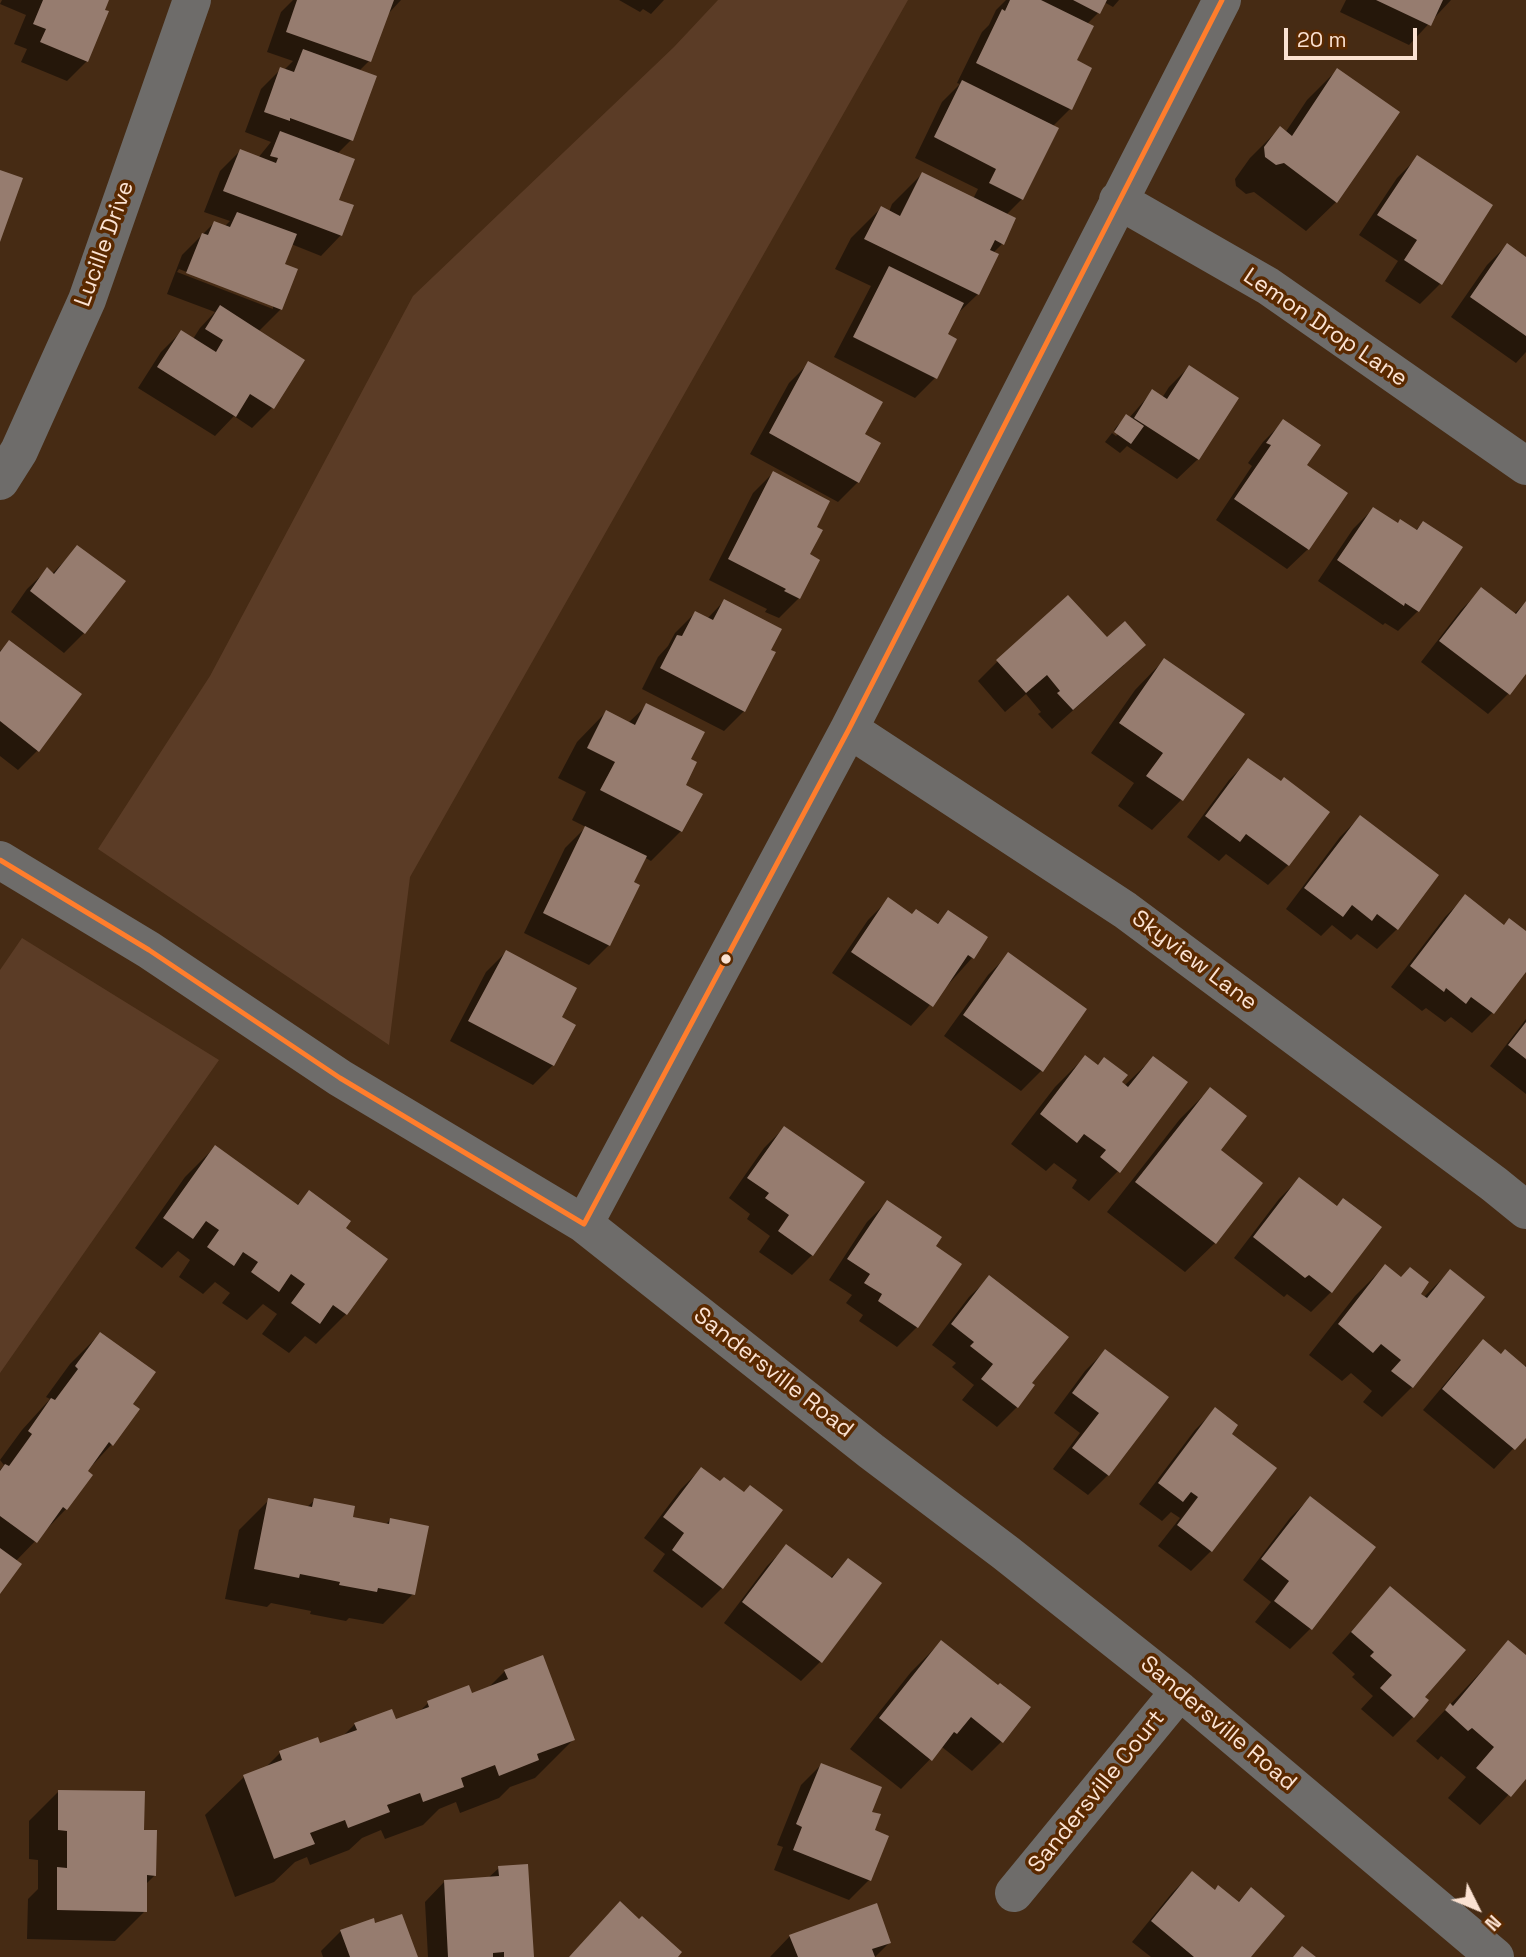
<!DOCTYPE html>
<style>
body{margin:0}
#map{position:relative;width:1526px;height:1957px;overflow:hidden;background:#462b14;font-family:"Space Grotesk",sans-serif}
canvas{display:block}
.north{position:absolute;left:1442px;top:1873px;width:70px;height:70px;-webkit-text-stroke:5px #5a2900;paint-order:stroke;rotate:133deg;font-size:19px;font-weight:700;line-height:28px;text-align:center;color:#fbe2d2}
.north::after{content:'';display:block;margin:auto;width:24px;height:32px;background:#fbe2d2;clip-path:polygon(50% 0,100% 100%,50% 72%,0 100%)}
.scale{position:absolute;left:1284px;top:28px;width:133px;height:32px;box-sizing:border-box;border:4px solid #fbe2d2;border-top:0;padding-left:9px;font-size:21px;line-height:24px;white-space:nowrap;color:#fbe2d2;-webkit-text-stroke:5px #5a2900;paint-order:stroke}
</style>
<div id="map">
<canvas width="1526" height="1957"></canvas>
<div class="north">N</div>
<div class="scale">20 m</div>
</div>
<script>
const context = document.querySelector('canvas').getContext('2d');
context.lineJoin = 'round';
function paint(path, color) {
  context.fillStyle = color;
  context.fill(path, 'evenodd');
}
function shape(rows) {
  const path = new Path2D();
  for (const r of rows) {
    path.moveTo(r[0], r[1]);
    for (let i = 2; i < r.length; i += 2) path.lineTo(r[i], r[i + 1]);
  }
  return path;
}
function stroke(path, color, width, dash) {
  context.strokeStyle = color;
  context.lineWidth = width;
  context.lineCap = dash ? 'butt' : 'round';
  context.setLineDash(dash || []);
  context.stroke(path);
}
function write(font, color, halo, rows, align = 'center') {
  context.font = font + ' "Space Grotesk",sans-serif';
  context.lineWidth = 7;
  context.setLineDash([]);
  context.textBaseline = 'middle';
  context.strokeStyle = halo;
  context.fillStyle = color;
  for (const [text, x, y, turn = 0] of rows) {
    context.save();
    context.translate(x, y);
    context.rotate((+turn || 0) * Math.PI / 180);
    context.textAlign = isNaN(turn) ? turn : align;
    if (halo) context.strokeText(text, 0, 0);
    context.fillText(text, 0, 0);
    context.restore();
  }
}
const green = shape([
 [718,0,908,0,410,877,389,1045,98,849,210,676,413,296,674,47],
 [22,938,219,1060,0,1373,0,970]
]);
const shadow = shape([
 [2,0,107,0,87,61,67,81,21,62,27,49,14,44,26,15,0,4],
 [293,0,401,0,387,15,369,61,359,71,351,140,337,154,337,201,341,235,321,256,291,244,283,265,296,270,281,309,258,332,272,408,252,428,234,416,215,436,138,388,161,352,181,332,193,339,200,328,215,312,167,294,182,255,214,223,224,227,230,221,204,212,220,171,240,151,258,158,271,142,245,132,261,89,281,69,284,70,293,61,267,52,281,12],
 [179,269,273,305,273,309,177,272],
 [619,0,664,0,651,14,643,9,640,12],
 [1006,0,1119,0,1113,7,1104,2,1098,13,1087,24,1075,61,1070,109,1052,127,1022,199,1006,215,1002,244,993,253,978,294,954,317,946,335,935,378,915,398,834,357,871,286,835,269,851,238,881,208,889,212,892,204,922,174,973,199,978,189,915,158,942,102,960,84,957,83,982,32,989,25,996,10],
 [1346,0,1451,0,1409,45,1340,12],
 [1337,70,1336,202,1306,231,1254,192,1246,194,1236,186,1235,179,1250,158,1280,128,1285,133,1307,100],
 [1417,158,1440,284,1420,304,1385,281,1398,261,1359,235,1397,178],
 [1507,245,1526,259,1526,352,1516,363,1451,317,1487,265],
 [809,363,862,435,858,482,838,502,750,454,789,383],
 [1189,367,1198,459,1177,479,1127,446,1120,453,1105,442,1112,433,1116,436,1119,433,1114,430,1117,426,1127,416,1129,418,1152,392,1162,398,1169,387],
 [1283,422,1305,466,1308,549,1287,569,1216,520,1252,466,1248,463,1263,442],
 [773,473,815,528,799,598,779,618,765,612,767,609,709,580,753,493],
 [1373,509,1397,525,1415,531,1423,523,1418,611,1398,631,1385,623,1383,625,1318,581,1353,529],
 [77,548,84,633,64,653,11,612,27,589,47,570,52,574],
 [1481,590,1514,614,1526,602,1526,671,1508,694,1488,714,1421,662,1461,610],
 [724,601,744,711,724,731,642,689,658,657,668,646,675,633,695,613,707,619],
 [1107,640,1124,665,1052,729,1038,714,1041,712,1026,694,1005,712,978,681,998,661],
 [9,643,38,750,18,770,0,756,0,651],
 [1164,660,1242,714,1181,800,1152,830,1118,806,1134,783,1091,753,1135,690],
 [647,705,689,760,683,786,681,831,651,861,644,857,631,883,609,945,589,965,524,933,565,848,586,827,572,820,586,792,558,778,577,742,606,712,628,723],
 [1249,760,1280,783,1327,812,1288,865,1268,885,1226,854,1219,861,1187,837,1229,780],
 [1360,817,1397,929,1377,949,1357,934,1351,940,1332,925,1321,936,1286,909,1340,837],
 [1465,897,1504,927,1526,933,1526,969,1492,1013,1472,1033,1451,1017,1445,1022,1426,1008,1422,1011,1391,987,1445,917],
 [888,900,912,916,936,925,949,912,972,958,911,1026,832,973,868,920],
 [506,952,559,1018,553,1065,533,1085,450,1041,486,972],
 [1008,955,1085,1010,1041,1071,1021,1091,944,1036,988,975],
 [1526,1019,1526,1094,1490,1066],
 [1085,1057,1124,1086,1153,1058,1118,1171,1089,1201,1072,1188,1077,1180,1054,1163,1046,1171,1011,1144,1055,1087],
 [1210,1089,1218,1151,1215,1243,1185,1272,1107,1212,1180,1119],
 [784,1128,812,1255,792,1275,759,1252,770,1236,747,1219,750,1214,729,1198,764,1148],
 [215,1147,296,1206,309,1193,343,1229,385,1259,346,1314,316,1344,305,1336,289,1353,262,1334,277,1314,263,1304,247,1320,222,1303,230,1293,215,1282,203,1294,179,1277,190,1260,178,1251,162,1268,135,1248,185,1177],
 [1299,1179,1331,1292,1311,1312,1287,1294,1284,1297,1234,1258,1279,1199],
 [887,1202,933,1247,917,1327,897,1347,859,1321,863,1315,846,1303,852,1295,829,1280,867,1222],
 [1385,1266,1423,1298,1450,1271,1412,1387,1382,1417,1363,1402,1372,1391,1351,1373,1342,1381,1309,1355,1355,1296],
 [990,1277,1030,1383,1017,1407,997,1427,962,1400,974,1385,952,1367,956,1363,932,1345,969,1297],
 [100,1334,131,1404,112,1444,86,1472,91,1475,66,1509,15,1562,0,1591,0,1470,4,1465,0,1460,22,1430,50,1399,46,1397,70,1364],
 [1483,1342,1501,1356,1524,1368,1526,1365,1526,1435,1494,1469,1423,1410,1463,1362],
 [1105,1351,1108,1475,1088,1495,1053,1469,1080,1433,1054,1413,1085,1371],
 [1215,1410,1229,1434,1274,1469,1211,1551,1191,1571,1158,1546,1180,1518,1171,1512,1162,1521,1139,1504,1195,1430],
 [701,1469,722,1588,702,1608,653,1571,665,1554,644,1538,681,1489],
 [1310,1498,1373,1547,1310,1629,1290,1649,1255,1622,1271,1602,1243,1580,1290,1518],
 [269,1500,307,1507,315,1500,351,1518,385,1525,390,1520,413,1594,383,1624,349,1618,346,1621,310,1614,311,1611,271,1603,267,1607,225,1599,239,1530],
 [787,1546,829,1579,848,1560,821,1661,801,1681,724,1623,767,1566],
 [1390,1588,1413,1717,1393,1737,1361,1709,1373,1696,1352,1677,1355,1674,1332,1653],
 [941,1642,1001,1742,972,1771,942,1747,901,1789,850,1749,911,1672],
 [1508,1643,1526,1658,1526,1776,1480,1825,1448,1798,1466,1777,1441,1756,1438,1760,1416,1741],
 [505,1671,573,1740,535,1778,510,1787,499,1798,460,1813,456,1802,439,1809,423,1825,385,1839,381,1830,362,1838,349,1850,310,1865,307,1857,295,1862,274,1882,235,1897,205,1815,244,1777,264,1769,280,1753,319,1746,341,1738,355,1724,391,1711,395,1722,417,1714,428,1703,471,1695,488,1688],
 [821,1765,870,1813,873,1831,869,1880,849,1900,774,1870,783,1847,777,1845,801,1785],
 [59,1791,142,1832,155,1875,145,1885,145,1911,115,1941,27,1939,28,1899,38,1889,38,1860,29,1859,29,1821],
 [499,1868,532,1957,428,1957,425,1902,445,1881,488,1878],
 [1192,1873,1214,1892,1237,1903,1251,1889,1249,1957,1151,1957,1132,1942,1172,1893],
 [374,1926,416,1957,323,1957,321,1951,341,1931],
 [790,1936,889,1943,875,1957,770,1957]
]);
const building = shape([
 [43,0,109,0,105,10,109,11,88,62,40,42,46,29,33,24],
 [297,0,394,0,371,62,286,32],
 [1010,0,1041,0,1094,26,1077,60,1092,68,1072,110,976,63,1002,9,1005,11],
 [1073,0,1107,0,1100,14],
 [1376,0,1443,0,1431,26],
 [303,49,377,76,353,141,290,118,290,121,264,112,280,67,294,72],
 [1337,68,1400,112,1337,203,1284,163,1276,165,1265,157,1264,147,1280,126,1292,136],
 [962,80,1059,128,1023,200,989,183,996,169,934,137],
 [280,131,355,159,339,200,354,205,342,236,223,191,240,149,276,163,278,158,270,156],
 [1417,155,1493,205,1442,285,1404,260,1417,240,1377,215],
 [0,170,23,178,0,242],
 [922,172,1016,218,1004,245,995,240,990,250,999,254,979,295,864,239,881,206,900,216],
 [237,212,297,234,285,264,298,269,282,310,186,273,202,233,208,235,214,221,230,227],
 [1507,243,1526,257,1526,336,1470,297],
 [889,266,964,303,948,334,957,339,937,379,853,337],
 [220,305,305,360,274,409,250,394,236,417,157,367,181,330,216,352,223,340,205,329],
 [808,361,883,402,865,434,881,443,859,483,769,433],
 [1189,365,1239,398,1199,460,1134,418,1152,389,1167,399],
 [1126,414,1144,426,1131,444,1114,432],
 [1283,419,1321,445,1307,465,1348,493,1309,550,1234,499,1271,445,1266,443],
 [773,471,830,501,817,527,823,530,810,554,820,560,800,599,784,591,786,589,728,559],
 [1373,507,1398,523,1400,519,1417,530,1423,521,1463,547,1419,612,1405,603,1404,606,1337,560],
 [77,545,126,581,85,634,30,591,47,567,54,574],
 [1481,587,1516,614,1526,601,1526,674,1510,695,1439,641],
 [1068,595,1107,637,1125,621,1146,645,1073,710,1057,693,1060,691,1047,675,1026,693,996,660],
 [724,599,782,629,771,650,776,652,745,712,660,668,677,635,682,636,695,611,713,620],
 [9,640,82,694,39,752,0,721,0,652],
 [1164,658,1245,714,1183,801,1146,776,1163,753,1119,723],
 [646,703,705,732,691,759,697,762,686,785,703,794,682,832,600,790,615,762,587,748,606,710,635,725],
 [1248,758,1281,781,1284,777,1330,812,1289,866,1246,834,1240,842,1205,816],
 [1360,815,1439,875,1398,930,1377,914,1372,921,1352,905,1343,917,1304,888],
 [585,826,647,856,634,882,640,885,610,946,543,913],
 [1465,894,1504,925,1509,918,1526,931,1526,972,1494,1014,1471,997,1466,1004,1446,988,1444,992,1410,966],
 [888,897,912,914,916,909,938,924,948,910,988,937,974,959,968,955,933,1007,851,952],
 [506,950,577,988,562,1017,576,1025,554,1066,468,1021],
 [1008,952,1087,1009,1043,1072,963,1015],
 [1526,1022,1526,1059,1508,1045],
 [1085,1055,1098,1065,1104,1057,1128,1075,1122,1082,1128,1087,1153,1056,1188,1082,1120,1173,1100,1157,1106,1150,1084,1134,1077,1143,1040,1114],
 [1210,1087,1247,1116,1221,1150,1263,1183,1216,1244,1135,1182],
 [784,1126,865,1182,813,1256,778,1231,789,1215,765,1198,769,1193,747,1178],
 [215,1145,298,1205,309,1190,351,1221,346,1228,388,1259,347,1315,333,1305,320,1324,291,1303,305,1284,291,1274,279,1292,251,1272,258,1262,243,1252,234,1266,207,1247,219,1230,206,1221,193,1239,163,1218],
 [1299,1177,1337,1206,1343,1198,1382,1227,1332,1293,1309,1275,1305,1278,1253,1237],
 [887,1200,942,1237,936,1246,962,1264,918,1328,878,1301,882,1294,864,1283,870,1274,847,1259],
 [1385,1264,1401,1277,1410,1267,1429,1282,1421,1294,1427,1298,1450,1269,1485,1297,1413,1388,1391,1371,1401,1360,1381,1344,1373,1353,1338,1324],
 [989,1275,1069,1337,1032,1383,1035,1385,1018,1408,981,1379,993,1364,970,1346,974,1342,951,1324],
 [100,1332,156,1372,133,1404,140,1409,113,1446,109,1442,88,1471,93,1475,67,1510,63,1507,37,1543,0,1516,0,1471,5,1464,9,1466,32,1434,28,1431,51,1398,55,1400,78,1369,75,1366],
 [1483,1339,1501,1354,1505,1349,1526,1367,1526,1438,1515,1450,1442,1389],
 [1105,1349,1169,1397,1109,1476,1072,1448,1099,1413,1072,1393],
 [1215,1407,1238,1425,1232,1434,1277,1468,1212,1552,1177,1525,1198,1497,1191,1492,1183,1502,1158,1483],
 [701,1467,720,1481,724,1477,744,1492,750,1485,783,1510,723,1589,672,1550,684,1533,663,1517],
 [1310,1496,1376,1547,1312,1630,1274,1601,1289,1581,1261,1559],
 [268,1498,312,1507,314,1498,355,1506,353,1517,389,1524,390,1518,429,1526,415,1595,378,1588,377,1592,339,1585,340,1582,300,1574,299,1578,254,1569],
 [786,1544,832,1578,848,1558,882,1583,822,1663,742,1602],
 [0,1548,22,1564,0,1594],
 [1390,1586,1466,1650,1425,1697,1429,1700,1414,1718,1380,1688,1392,1675,1370,1656,1374,1652,1351,1632],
 [941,1640,998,1685,1000,1683,1031,1707,1003,1743,971,1717,957,1734,954,1732,932,1761,879,1718],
 [1508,1640,1526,1655,1526,1779,1511,1797,1476,1768,1494,1747,1472,1728,1468,1731,1445,1710,1450,1703,1453,1706],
 [543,1655,575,1740,537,1754,539,1760,499,1776,495,1765,461,1778,464,1787,423,1802,420,1793,387,1805,390,1812,348,1828,345,1820,310,1833,315,1844,274,1859,243,1775,282,1760,279,1751,318,1737,320,1743,357,1730,354,1723,392,1709,396,1719,429,1707,427,1701,469,1685,472,1693,508,1679,504,1670],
 [821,1763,882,1787,872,1812,881,1814,875,1830,889,1836,871,1881,793,1850,802,1827,796,1824],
 [58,1790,145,1791,144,1830,157,1830,156,1876,147,1875,147,1912,57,1910,57,1867,67,1868,67,1831,58,1830],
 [528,1864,534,1957,504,1957,504,1952,493,1953,493,1957,448,1957,444,1880,499,1876,498,1866],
 [1192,1871,1215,1890,1218,1885,1239,1902,1251,1887,1285,1916,1251,1957,1194,1957,1151,1921],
 [620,1901,639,1919,642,1916,682,1952,678,1957,569,1957],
 [877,1903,891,1943,872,1949,875,1957,798,1957,789,1935],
 [402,1914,418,1957,350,1957,340,1930,374,1918,375,1923],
 [1302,1946,1316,1957,1293,1957]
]);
const minor = shape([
 [1118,200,1268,286,1526,466],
 [0,481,19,451,87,300,192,0],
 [849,729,1125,910,1494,1184,1526,1210],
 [0,860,149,950,340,1078,584,1224,871,1451,1006,1553,1180,1691,1495,1957],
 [584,1224,849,729,1222,0],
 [1014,1893,1180,1691]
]);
const bus1 = shape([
 [0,860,149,950,340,1078,584,1224,849,729,1222,0]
]);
const markers = [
 [726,959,6,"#fbe2d2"]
];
const streetNames = [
 ["Lucille Drive",105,244,-70],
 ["Lemon Drop Lane",1325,328,34],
 ["Skyview Lane",1194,961,37],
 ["Sandersville Road",773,1373,38],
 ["Sandersville Road",1218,1724,40],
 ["Sandersville Court",1097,1792,-51]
];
paint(green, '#5b3c26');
paint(shadow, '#0007');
paint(building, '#967c6f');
stroke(minor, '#6e6c6a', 38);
stroke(bus1, '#ff7d2c', 5);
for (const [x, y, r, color] of markers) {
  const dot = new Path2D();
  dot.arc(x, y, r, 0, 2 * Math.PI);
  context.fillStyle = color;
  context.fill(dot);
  stroke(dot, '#5a2900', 2.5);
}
write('23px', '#fbe2d2', '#5a2900', streetNames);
</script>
